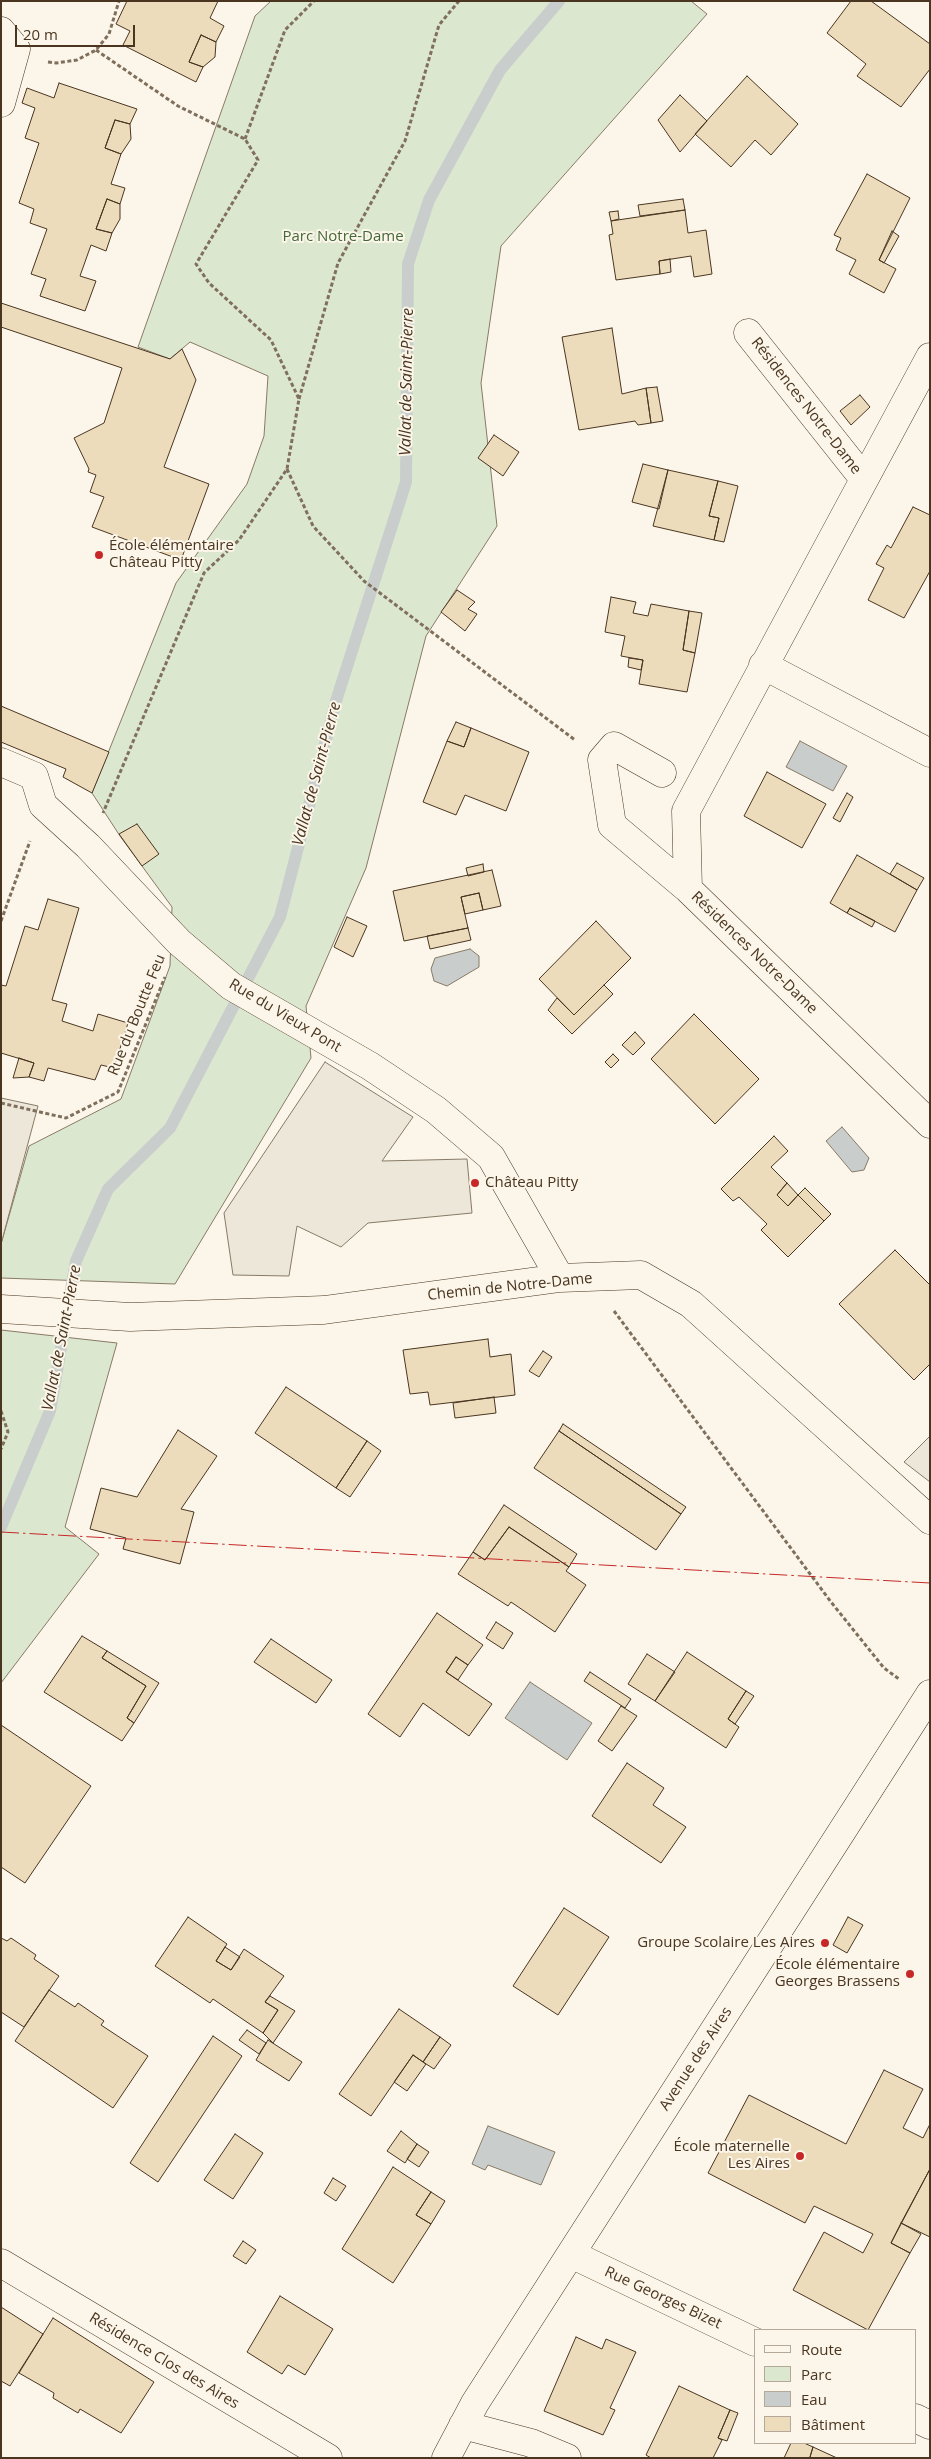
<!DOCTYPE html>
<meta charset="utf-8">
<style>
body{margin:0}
#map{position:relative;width:931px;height:2459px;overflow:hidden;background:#fbf6e9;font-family:"Open Sans",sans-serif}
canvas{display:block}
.frame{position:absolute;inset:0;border:2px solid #4a3520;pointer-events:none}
.legend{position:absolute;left:754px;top:2329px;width:162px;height:115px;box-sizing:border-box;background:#fbf6e9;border:1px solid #b4a999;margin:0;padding:6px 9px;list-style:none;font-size:15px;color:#4a3520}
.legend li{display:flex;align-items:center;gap:10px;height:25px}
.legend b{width:25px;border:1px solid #b4a999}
.scale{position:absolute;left:15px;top:25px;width:120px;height:22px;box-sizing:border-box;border:2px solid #4a3520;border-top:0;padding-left:6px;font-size:15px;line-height:18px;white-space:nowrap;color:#4a3520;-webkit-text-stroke:4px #fbf6e9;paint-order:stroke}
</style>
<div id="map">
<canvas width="931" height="2459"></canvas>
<div class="frame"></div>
<ul class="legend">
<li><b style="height:6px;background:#fbf6e9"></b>Route</li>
<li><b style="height:14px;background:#dce7d0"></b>Parc</li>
<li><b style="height:14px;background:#c9cecd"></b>Eau</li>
<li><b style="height:14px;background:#ecdcbc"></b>Bâtiment</li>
</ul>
<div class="scale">20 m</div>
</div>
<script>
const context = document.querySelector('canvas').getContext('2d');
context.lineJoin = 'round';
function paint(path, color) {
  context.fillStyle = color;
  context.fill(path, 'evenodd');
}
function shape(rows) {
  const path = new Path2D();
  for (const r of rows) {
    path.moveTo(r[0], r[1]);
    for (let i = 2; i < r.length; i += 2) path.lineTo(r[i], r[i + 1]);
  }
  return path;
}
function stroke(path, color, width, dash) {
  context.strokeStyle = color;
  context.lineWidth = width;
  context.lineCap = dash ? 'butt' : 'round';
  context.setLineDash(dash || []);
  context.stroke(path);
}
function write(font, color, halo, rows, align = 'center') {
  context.font = font + ' "Open Sans",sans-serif';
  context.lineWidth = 4;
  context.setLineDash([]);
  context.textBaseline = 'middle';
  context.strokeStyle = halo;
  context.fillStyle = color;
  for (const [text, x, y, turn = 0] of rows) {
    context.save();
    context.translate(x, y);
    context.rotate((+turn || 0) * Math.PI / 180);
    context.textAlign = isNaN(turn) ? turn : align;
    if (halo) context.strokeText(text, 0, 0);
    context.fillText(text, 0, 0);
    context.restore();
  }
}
const green = shape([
 [271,1,691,1,707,14,501,246,481,383,497,526,426,636,366,868,306,1006,311,1058,175,1284,1,1278,1,1244,29,1146,121,1099,170,966,172,907,120,836,92,793,176,583,247,484,264,436,268,376,190,342,170,359,138,347,255,16,271,1],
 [1,1330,117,1343,65,1527,99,1554,1,1683,1,1330]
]);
const parking = shape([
 [325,1062,413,1117,382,1161,467,1159,472,1213,368,1223,341,1247,297,1226,289,1276,233,1275,224,1213,325,1062],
 [1,1098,38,1106,1,1244,1,1098],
 [930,1436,930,1482,904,1462,930,1436]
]);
const water = shape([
 [800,741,847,766,833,791,786,767,800,741],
 [470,949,479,956,479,967,447,986,434,981,431,969,435,958,470,949],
 [842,1127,869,1158,864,1170,852,1172,826,1141,842,1127],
 [530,1682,592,1723,567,1760,505,1718,530,1682],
 [488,2126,555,2152,541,2185,488,2165,485,2170,472,2164,488,2126]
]);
const stream = shape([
 [1,1527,50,1411,76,1261,108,1189,170,1128,280,917,336,701,406,482,408,264,429,200,500,70,559,1]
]);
const building = shape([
 [127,1,218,1,210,18,224,26,216,42,201,35,189,62,203,67,196,82,123,45,130,31,116,24,127,1],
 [851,1,871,1,930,44,930,69,901,107,857,76,866,64,827,33,851,1],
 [201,35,216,42,215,57,203,67,189,62,201,35],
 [747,76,798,124,771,155,755,140,731,167,695,134,747,76],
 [59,83,137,109,130,124,115,120,105,148,121,154,111,184,125,188,120,204,107,199,96,229,112,233,106,251,91,245,80,276,96,281,85,311,40,296,46,279,31,274,47,229,30,223,34,209,19,203,39,143,25,138,35,108,22,103,27,88,54,98,59,83],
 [680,95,707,121,680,152,658,120,680,95],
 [115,120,130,124,131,139,121,154,105,148,115,120],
 [867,174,910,198,879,260,896,269,884,293,849,274,856,260,836,250,841,238,834,235,867,174],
 [107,199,120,204,120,219,112,233,96,229,107,199],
 [683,199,685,210,640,216,638,205,683,199],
 [685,210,688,233,706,230,712,274,694,277,691,256,659,261,660,274,616,280,609,235,613,234,611,221,685,210],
 [618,211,619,219,611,221,609,212,618,211],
 [892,231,899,236,884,263,879,260,892,231],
 [670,259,671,272,660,274,659,261,670,259],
 [1,303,170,359,182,349,196,380,164,467,209,484,181,560,92,527,104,497,90,492,96,475,88,472,89,469,74,438,104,423,122,368,1,327,1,303],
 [612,328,622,394,646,388,651,423,638,425,635,421,579,430,562,337,612,328],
 [657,387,663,421,651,423,646,388,657,387],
 [860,395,870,407,851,425,840,411,860,395],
 [494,435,519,452,503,476,478,458,494,435],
 [643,464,668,470,659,509,632,502,643,464],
 [668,470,718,481,709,516,719,518,714,540,653,526,668,470],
 [718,481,738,486,724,542,714,540,719,518,709,516,718,481],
 [913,507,930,515,930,571,904,618,868,600,884,568,876,564,887,545,891,548,913,507],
 [457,590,475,602,468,609,477,614,465,631,441,612,457,590],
 [611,597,636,602,633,613,648,616,651,604,689,611,683,650,695,653,687,692,639,684,643,660,621,656,625,636,605,632,611,597],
 [689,611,702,613,695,653,683,650,689,611],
 [629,658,643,660,641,670,628,667,629,658],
 [1,706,109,752,92,793,63,777,66,769,1,742,1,706],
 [456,722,471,728,464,747,447,741,456,722],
 [471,728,529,752,506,811,465,795,456,815,423,802,447,741,464,747,471,728],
 [767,772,826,804,802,848,744,816,767,772],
 [847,793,853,797,840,822,833,818,847,793],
 [137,824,159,854,142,866,119,834,137,824],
 [857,855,917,890,895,932,850,908,847,913,830,903,857,855],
 [897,863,924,878,917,890,890,874,897,863],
 [483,864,484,872,468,876,466,868,483,864],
 [492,870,501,906,483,910,479,893,461,897,468,928,404,941,393,891,492,870],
 [479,893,483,910,465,914,461,897,479,893],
 [48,899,79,908,52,1000,67,1004,62,1021,93,1031,98,1014,128,1023,114,1068,101,1065,95,1080,48,1068,44,1081,29,1077,34,1063,1,1053,1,985,6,986,25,926,38,930,48,899],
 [850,908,875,921,872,927,847,913,850,908],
 [347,917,367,926,353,957,334,947,347,917],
 [596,921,631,958,574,1015,539,979,596,921],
 [468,928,471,940,430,949,427,936,468,928],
 [604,985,613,994,572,1034,548,1010,557,998,574,1015,604,985],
 [694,1014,759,1079,715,1124,651,1059,694,1014],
 [635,1032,645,1043,633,1055,622,1045,635,1032],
 [613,1054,619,1060,611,1068,605,1062,613,1054],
 [19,1058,34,1063,29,1077,13,1078,19,1058],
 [774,1136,788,1151,771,1167,787,1183,777,1195,788,1206,798,1195,824,1221,788,1257,761,1230,767,1224,739,1197,733,1201,721,1189,774,1136],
 [787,1183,798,1195,788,1206,777,1195,787,1183],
 [805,1188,831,1214,824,1221,798,1195,805,1188],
 [895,1250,930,1285,930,1364,914,1380,839,1304,895,1250],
 [488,1339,490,1357,511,1354,515,1395,430,1405,428,1392,410,1394,403,1350,488,1339],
 [543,1351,552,1357,539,1377,529,1371,543,1351],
 [286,1387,367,1441,336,1488,255,1433,286,1387],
 [494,1397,496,1413,455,1418,453,1403,494,1397],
 [563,1424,686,1507,681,1514,559,1431,563,1424],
 [178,1430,217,1456,181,1509,194,1512,180,1564,123,1549,126,1538,90,1529,101,1488,137,1497,178,1430],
 [559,1431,681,1514,656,1550,534,1468,559,1431],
 [367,1441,381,1451,350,1497,336,1488,367,1441],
 [504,1505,577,1554,569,1567,509,1527,485,1560,473,1552,504,1505],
 [509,1527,569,1567,566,1571,586,1585,555,1632,511,1602,508,1606,458,1574,473,1552,485,1560,509,1527],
 [437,1613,483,1645,468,1665,456,1657,446,1672,492,1704,469,1736,423,1703,400,1737,368,1714,437,1613],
 [496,1622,513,1633,503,1649,486,1638,496,1622],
 [82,1636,107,1651,102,1658,146,1686,127,1718,134,1723,122,1741,44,1692,82,1636],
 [271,1639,332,1680,316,1703,254,1662,271,1639],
 [107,1651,159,1683,134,1723,127,1718,146,1686,102,1658,107,1651],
 [687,1652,746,1691,728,1719,739,1727,726,1748,655,1701,687,1652],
 [647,1654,675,1672,655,1701,628,1684,647,1654],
 [456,1657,468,1665,458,1680,446,1672,456,1657],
 [590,1672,631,1699,625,1708,584,1681,590,1672],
 [746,1691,754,1696,735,1724,728,1719,746,1691],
 [621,1706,637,1716,612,1751,598,1741,621,1706],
 [1,1725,91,1786,25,1883,1,1867,1,1725],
 [627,1763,664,1788,653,1805,686,1827,661,1863,592,1816,627,1763],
 [564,1908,609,1937,558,2015,513,1986,564,1908],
 [188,1917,227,1944,216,1961,231,1970,244,1949,284,1976,265,2002,278,2010,263,2033,213,1999,210,2003,155,1966,188,1917],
 [848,1917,863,1925,847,1953,833,1945,848,1917],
 [1,1938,7,1941,11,1938,36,1955,34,1959,59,1976,24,2027,1,2012,1,1938],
 [225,1947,240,1957,231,1970,216,1961,225,1947],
 [49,1990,75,2007,78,2003,104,2021,101,2025,148,2056,113,2108,15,2041,49,1990],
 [270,1996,295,2011,273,2043,263,2033,278,2010,265,2002,270,1996],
 [399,2009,440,2037,423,2062,413,2055,371,2116,339,2094,399,2009],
 [247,2030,266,2043,259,2054,239,2040,247,2030],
 [213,2036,242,2056,158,2182,130,2163,213,2036],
 [440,2037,451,2045,434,2069,423,2062,440,2037],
 [268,2040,302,2062,289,2081,256,2060,268,2040],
 [413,2055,426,2064,407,2091,394,2082,413,2055],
 [884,2070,923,2089,903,2128,923,2138,930,2124,930,2169,891,2243,910,2253,868,2330,793,2290,824,2232,863,2253,873,2234,814,2206,805,2223,708,2173,749,2095,846,2144,884,2070],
 [401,2131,417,2144,405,2163,387,2151,401,2131],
 [235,2134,263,2153,233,2199,204,2180,235,2134],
 [417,2144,429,2152,419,2167,407,2159,417,2144],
 [393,2167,431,2192,416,2215,431,2224,393,2283,342,2249,393,2167],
 [930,2169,930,2237,901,2223,930,2169],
 [333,2178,346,2186,336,2201,324,2193,333,2178],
 [431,2192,445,2201,431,2224,416,2215,431,2192],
 [901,2223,921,2234,910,2253,891,2243,901,2223],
 [243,2241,256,2250,246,2264,233,2256,243,2241],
 [280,2296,333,2329,305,2375,288,2365,282,2374,247,2352,280,2296],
 [1,2307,43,2334,10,2386,1,2381,1,2307],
 [53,2318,154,2382,121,2433,80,2409,78,2413,53,2398,54,2393,19,2373,53,2318],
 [576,2337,602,2349,606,2339,636,2352,610,2408,615,2410,603,2435,544,2411,576,2337],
 [679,2386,730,2410,718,2438,722,2440,713,2458,651,2458,646,2455,679,2386],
 [730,2410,738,2413,727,2441,718,2438,730,2410],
 [791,2443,804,2443,813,2447,810,2457,812,2458,784,2458,791,2443],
 [813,2447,837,2458,812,2458,810,2457,813,2447]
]);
const path = shape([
 [96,50,178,106,245,139,258,160,196,264,209,283,271,340,299,399,287,469,239,540,204,573,103,813],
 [48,62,56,63,77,60,96,50,109,34,119,1],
 [245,139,285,30,314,1],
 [299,399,338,263,405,141,439,25,459,1],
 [287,469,313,526,364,581,575,740],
 [1,921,30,841],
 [1,1103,66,1118,118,1092,165,977],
 [614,1311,831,1602,884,1668,899,1679],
 [1,1411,8,1432,1,1449]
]);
const minor = shape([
 [1,31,16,49,1,103],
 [748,333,864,479],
 [930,357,686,811,688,889,930,1124],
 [763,665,930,753],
 [1,762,34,776,43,805,88,846,179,942,231,986,370,1066,436,1110,491,1157,560,1278],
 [662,773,614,746,602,760,612,825,688,889],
 [1,1309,130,1317,324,1310,560,1278,641,1275,691,1304,930,1520],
 [571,2254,755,2342],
 [1,2263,328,2458],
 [915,2418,930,2425],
 [463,2425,531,2443,567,2458],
 [446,2458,475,2403,930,1694]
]);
const power = shape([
 [1,1532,930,1583]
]);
const markers = [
 [99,555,5,"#c62828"],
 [475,1183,5,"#c62828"],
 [825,1943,5,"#c62828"],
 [910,1974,5,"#c62828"],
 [800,2156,5,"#c62828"]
];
const parkNames = [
 ["Parc Notre-Dame",343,237]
];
const streetNames = [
 ["Résidences Notre-Dame",806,406,52],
 ["Résidences Notre-Dame",754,953,44],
 ["Rue du Boutte Feu",137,1015,-68],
 ["Rue du Vieux Pont",285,1016,31],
 ["Chemin de Notre-Dame",510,1287,-6],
 ["Avenue des Aires",696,2059,-57],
 ["Rue Georges Bizet",663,2298,25],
 ["Résidence Clos des Aires",164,2361,31]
];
const poiNames = [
 ["École élémentaire",109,546,"left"],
 ["Château Pitty",109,563,"left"],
 ["Château Pitty",485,1183,"left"],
 ["Groupe Scolaire Les Aires",815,1943],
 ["École élémentaire",900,1965],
 ["Georges Brassens",900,1982],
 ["École maternelle",790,2147],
 ["Les Aires",790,2164]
];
const waterNames = [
 ["Vallat de Saint-Pierre",407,382,-89],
 ["Vallat de Saint-Pierre",317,774,-75],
 ["Vallat de Saint-Pierre",62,1338,-79]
];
paint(green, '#dce7d0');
stroke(green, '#887966', 1);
paint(parking, '#ede7d9');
stroke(parking, '#887966', 1);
paint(water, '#c9cecd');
stroke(water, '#887966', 1);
stroke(stream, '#c9cecd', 12);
paint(building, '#ecdcbc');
stroke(building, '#4a3520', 1);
stroke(minor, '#4a3520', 29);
stroke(path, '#7f6f5c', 3, [4, 2.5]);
stroke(minor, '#fbf6e9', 28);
stroke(power, '#c62828', 1, [18, 4, 2.5, 4]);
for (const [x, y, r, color] of markers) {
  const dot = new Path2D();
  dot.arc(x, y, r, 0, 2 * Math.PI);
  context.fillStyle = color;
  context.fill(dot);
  stroke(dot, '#fbf6e9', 2);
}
write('15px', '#436837', '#fbf6e9', parkNames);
write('15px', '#4a3520', '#fbf6e9', streetNames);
write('15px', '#4a3520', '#fbf6e9', poiNames, 'right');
write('italic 16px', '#4a3520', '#fbf6e9', waterNames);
</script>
